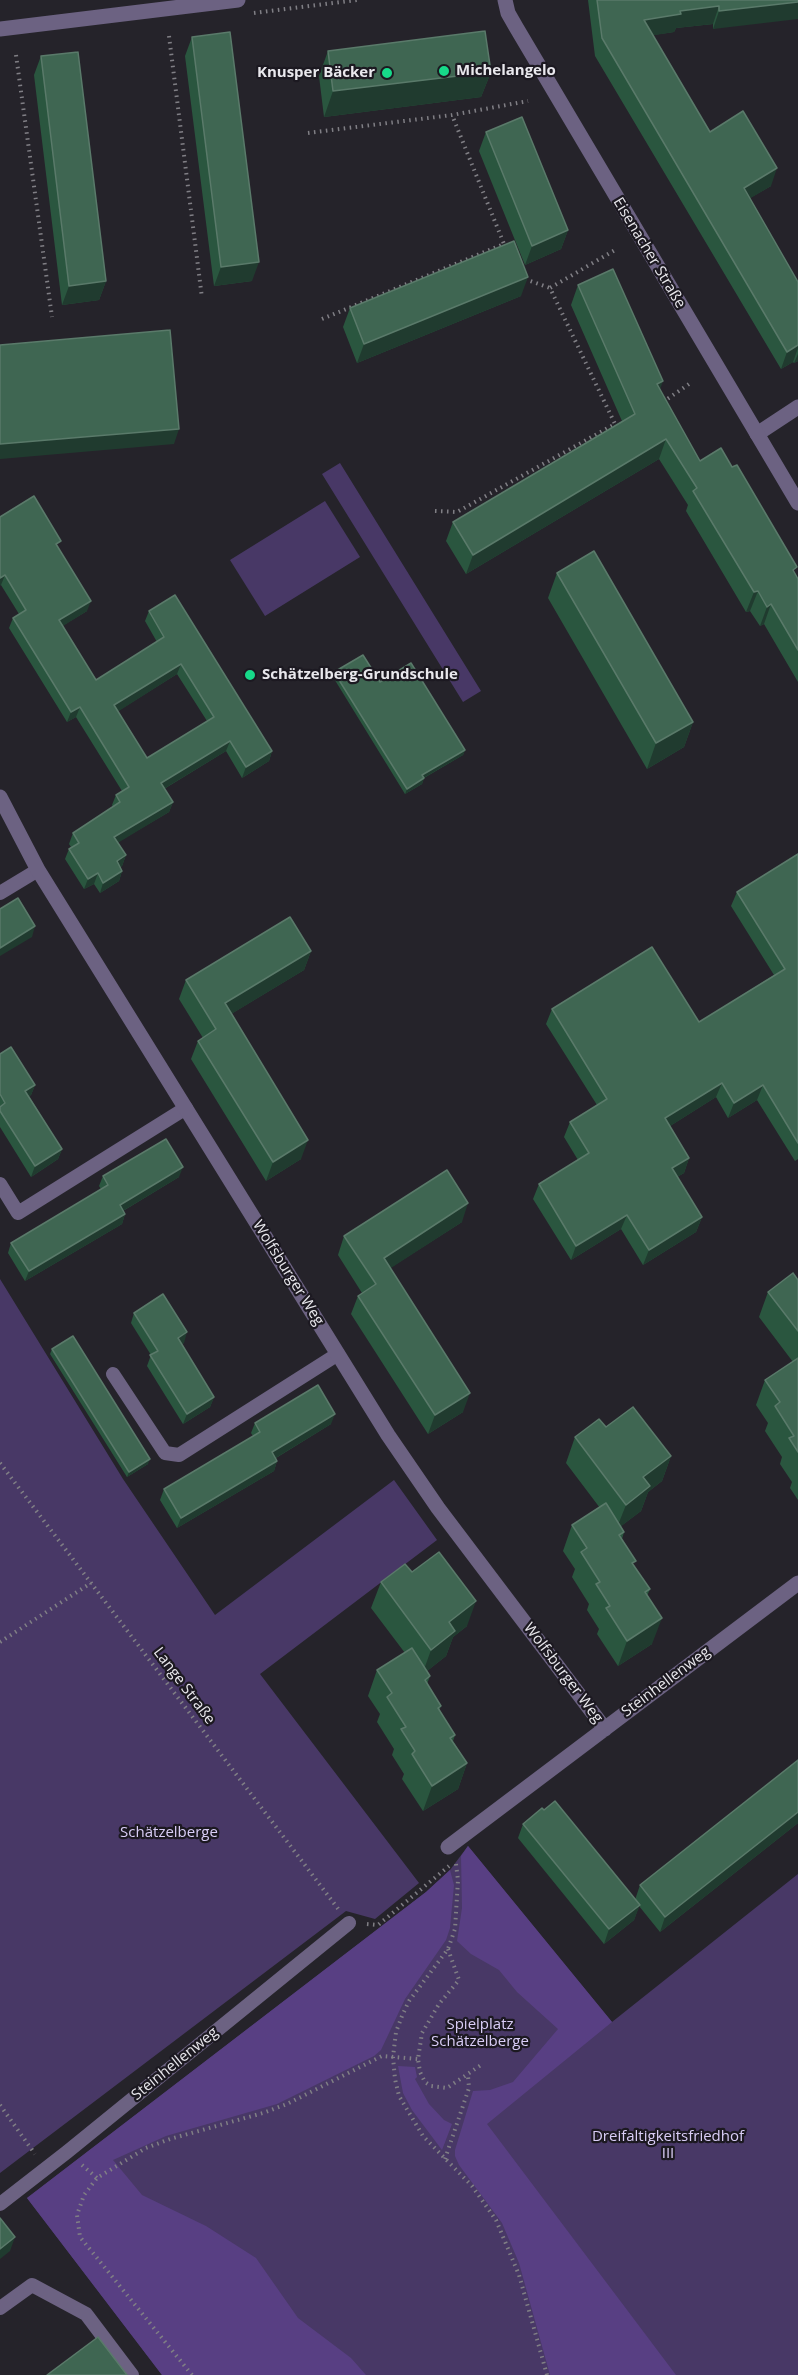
<!DOCTYPE html>
<meta charset="utf-8">
<style>
body{margin:0}
canvas{display:block;background:#25232a}
</style>
<canvas width="798" height="2375"></canvas>
<script>
const context = document.querySelector('canvas').getContext('2d');
context.lineJoin = 'round';
function paint(path, color) {
  context.fillStyle = color;
  context.fill(path, 'evenodd');
}
function shape(rows) {
  const path = new Path2D();
  for (const r of rows) {
    path.moveTo(r[0], r[1]);
    for (let i = 2; i < r.length; i += 2) path.lineTo(r[i], r[i + 1]);
  }
  return path;
}
function stroke(path, color, width, dash) {
  context.strokeStyle = color;
  context.lineWidth = width;
  context.lineCap = dash ? 'butt' : 'round';
  context.setLineDash(dash || []);
  context.stroke(path);
}
function write(font, color, halo, rows, align = 'center') {
  context.font = font + ' "Open Sans",sans-serif';
  context.lineWidth = 4.5;
  context.setLineDash([]);
  context.textBaseline = 'middle';
  context.strokeStyle = halo;
  context.fillStyle = color;
  for (const [text, x, y, turn = 0] of rows) {
    context.save();
    context.translate(x, y);
    context.rotate((+turn || 0) * Math.PI / 180);
    context.textAlign = isNaN(turn) ? turn : align;
    if (halo) context.strokeText(text, 0, 0);
    context.fillText(text, 0, 0);
    context.restore();
  }
}
const green = shape([
 [340,463,481,691,463,702,322,474],
 [325,501,360,557,265,616,230,560],
 [0,1279,123,1479,215,1615,394,1480,437,1540,260,1674,419,1883,375,1919,346,1911,0,2173],
 [468,1846,612,2022,798,1874,798,2375,162,2375,27,2198,426,1892,450,1870]
]);
const forest = shape([
 [468,1846,612,2022,487,2124,676,2375,550,2375,519,2263,502,2223,459,2165,455,2156,455,2150,473,2091,490,2090,513,2082,558,2029,517,1992,499,1970,471,1954,457,1941,462,1908,461,1856],
 [450,1870,454,1885,450,1928,446,1940,405,1999,381,2050,374,2056,277,2104,166,2136,113,2160,142,2195,206,2226,256,2258,298,2318,351,2358,366,2375,162,2375,27,2198,426,1892],
 [398,2066,415,2067,417,2077,415,2079,429,2104,444,2120,452,2124,442,2150,412,2110,403,2093]
]);
const path = shape([
 [254,13,357,0],
 [169,36,202,298],
 [16,55,52,317],
 [308,133,452,115,528,101],
 [525,279,550,288],
 [322,319,504,244,452,115],
 [663,402,692,382],
 [435,511,457,512,615,424,550,288,615,250],
 [0,1463,339,1910],
 [0,1642,91,1583],
 [456,1864,458,1880,455,1929,448,1949,409,2001,402,2016,396,2032,393,2057,395,2079,399,2096,423,2136,472,2186,496,2220,519,2275,547,2375],
 [367,1924,378,1925,449,1866],
 [448,1949,459,1980,439,2004,422,2033,418,2059,420,2072,425,2082,431,2086,447,2088,481,2065],
 [0,2105,35,2154],
 [445,2159,469,2088,468,2076],
 [82,2165,97,2178],
 [192,2375,80,2237,77,2215,84,2195,97,2178,146,2148,170,2139,263,2113,287,2104,382,2056,418,2059]
]);
const service = shape([
 [0,893,38,870],
 [0,1184,18,1213,186,1108],
 [113,1374,165,1453,179,1455,338,1354],
 [0,2204,67,2152,349,1923],
 [0,2308,32,2285,86,2314,132,2375]
]);
const minor = shape([
 [757,434,798,407],
 [0,797,38,870,388,1435,438,1508,605,1729],
 [448,1847,798,1583]
]);
const tertiary = shape([
 [505,0,508,13,516,27,798,503],
 [0,29,238,0]
]);
const wall = shape([
 [588,0,798,0,713,29,713,24,676,28,674,32,653,35,710,132,771,186,750,198,798,282,798,361,794,363,793,362,781,369,595,56],
 [192,37,252,281,214,286,185,56],
 [328,51,491,72,481,97,324,117,319,76],
 [41,56,106,281,99,300,62,305,34,75],
 [486,132,568,230,561,249,525,265,479,151],
 [578,285,660,389,700,461,795,573,798,579,798,682,764,624,760,626,750,611,746,612,686,511,688,505,659,459,466,574,446,541,453,522,622,421,571,305],
 [521,296,357,363,343,327,350,308],
 [0,517,58,547,87,611,62,626,96,680,157,642,145,621,149,611,272,751,269,761,242,778,226,751,164,789,173,802,169,812,118,842,126,855,122,866,120,867,122,871,119,881,100,893,94,884,84,889,65,859,69,849,71,847,69,844,73,833,113,807,112,805,116,795,122,791,76,717,67,722,9,628,13,618,19,614,1,585],
 [177,674,207,721,147,758,118,711],
 [557,573,693,722,684,747,647,769,548,598],
 [334,672,380,682,465,750,463,755,424,778,422,784,405,794,333,677],
 [798,854,798,1159,795,1161,757,1100,728,1118,716,1097,670,1126,689,1158,684,1173,677,1177,702,1217,696,1232,643,1265,621,1229,571,1260,533,1199,539,1184,578,1160,564,1137,570,1122,597,1105,546,1024,552,1009,699,1022,774,975,731,906,737,892],
 [311,951,304,970,231,1014,301,1159,266,1181,191,1059,198,1041,203,1038,179,999,186,980],
 [0,1054,35,1085,31,1095,29,1096,62,1149,58,1159,31,1177,0,1127],
 [103,1176,179,1177,123,1211,125,1214,122,1224,25,1281,8,1253,11,1243,101,1189,99,1186],
 [462,1222,390,1268,463,1412,428,1434,351,1314,358,1296,362,1293,338,1255,344,1236],
 [798,1280,798,1500,790,1488,792,1482,780,1464,782,1457,765,1431,768,1423,756,1405,765,1380,793,1362,759,1317,768,1292],
 [134,1313,184,1343,181,1344,214,1397,210,1407,183,1424,147,1366,151,1355,131,1323],
 [52,1349,148,1464,127,1477,50,1354],
 [255,1423,331,1424,276,1458,277,1461,274,1471,177,1528,160,1500,164,1489,253,1436,251,1433],
 [606,1427,671,1456,662,1481,648,1492,641,1511,621,1526,624,1532,622,1539,634,1566,650,1589,647,1596,652,1644,618,1666,597,1634,599,1629,587,1610,589,1604,572,1577,575,1569,563,1551,572,1525,600,1508,566,1463,575,1437],
 [412,1572,467,1626,453,1637,446,1656,427,1671,430,1676,427,1684,441,1706,439,1711,455,1735,453,1741,467,1763,458,1789,423,1811,402,1779,404,1774,392,1755,394,1749,377,1722,380,1714,368,1696,377,1670,405,1653,371,1608,381,1582],
 [798,1760,798,1823,660,1932,639,1906,634,1920,604,1944,518,1838,523,1824,635,1900,640,1885]
]);
const shadedWall = shape([
 [798,2,798,19,713,29,719,11],
 [719,6,713,24,676,28,674,32,637,38,644,20,680,11],
 [491,72,481,97,324,117,333,91],
 [777,168,771,186,737,206,744,188],
 [568,230,561,249,525,265,532,246],
 [259,262,252,281,214,286,221,267],
 [528,277,521,296,357,363,364,344],
 [106,281,99,300,62,305,69,286],
 [798,345,798,348,793,362,781,369,787,352],
 [798,354,798,361,794,363],
 [663,381,656,401,657,384],
 [179,429,174,444,0,459,0,444],
 [666,439,659,459,466,574,473,555],
 [5,575,1,585,0,586,0,578],
 [758,591,750,611,746,612,754,592],
 [91,601,87,611,55,631,59,620],
 [771,604,764,624,760,626,767,607],
 [181,664,177,674,111,716,114,705],
 [80,707,76,717,67,722,71,712],
 [693,722,684,747,647,769,656,743],
 [230,741,226,751,157,793,161,783],
 [465,750,463,755,420,780,422,775],
 [272,751,269,761,242,778,246,767],
 [424,778,422,784,405,794,407,789],
 [173,802,169,812,111,847,114,837],
 [126,855,122,866,113,872,117,861],
 [122,871,119,881,100,893,103,883],
 [98,873,94,884,84,889,88,879],
 [35,926,32,937,0,956,0,948],
 [311,951,304,970,218,1022,225,1003],
 [722,1083,716,1097,659,1133,665,1118],
 [35,1085,31,1095,22,1101,25,1091],
 [763,1085,757,1100,728,1118,734,1103],
 [308,1140,301,1159,266,1181,273,1162],
 [62,1149,58,1159,31,1177,35,1166],
 [689,1158,684,1173,667,1183,672,1168],
 [183,1167,179,1177,116,1215,120,1205],
 [468,1203,462,1222,377,1277,384,1258],
 [125,1214,122,1224,25,1281,29,1271],
 [627,1215,621,1229,571,1260,576,1246],
 [702,1217,696,1232,643,1265,649,1250],
 [187,1332,184,1343,174,1348,178,1338],
 [470,1393,463,1412,428,1434,435,1415],
 [214,1397,210,1407,183,1424,187,1414],
 [335,1414,331,1424,269,1462,272,1452],
 [671,1456,662,1481,648,1492,641,1511,616,1530,626,1505,643,1477],
 [150,1459,148,1464,127,1477,129,1472],
 [277,1461,274,1471,177,1528,181,1518],
 [476,1601,467,1626,453,1637,446,1656,422,1675,431,1650,449,1622],
 [662,1618,652,1644,618,1666,627,1641],
 [467,1763,458,1789,423,1811,432,1786],
 [798,1812,798,1823,660,1932,665,1917],
 [640,1905,634,1920,604,1944,609,1929],
 [15,2237,10,2251,0,2259,0,2249]
]);
const building = shape([
 [597,0,798,0,798,2,719,11,719,6,680,11,681,14,644,20,710,132,743,111,777,168,744,188,798,282,798,345,787,352,602,38,597,0],
 [485,31,491,72,333,91,328,51,485,31],
 [230,32,259,262,221,267,192,37,230,32],
 [78,52,106,281,69,286,41,56,78,52],
 [522,117,568,230,532,246,486,132,522,117],
 [514,241,528,277,364,344,350,308,514,241],
 [613,269,663,381,657,384,700,461,721,448,732,467,737,465,797,567,793,570,798,579,798,650,771,604,767,607,758,591,754,592,693,491,697,488,666,439,473,555,453,522,635,414,578,285,613,269],
 [170,330,179,429,0,444,0,345,170,330],
 [34,496,61,541,56,544,91,601,59,620,96,680,164,637,149,611,175,595,272,751,246,767,230,741,161,783,173,802,114,837,126,855,117,861,122,871,103,883,98,873,88,879,69,849,79,843,73,833,120,802,116,795,129,787,80,707,71,712,13,618,26,610,5,575,0,578,0,517,34,496],
 [181,664,214,717,147,758,114,705,181,664],
 [594,551,693,722,656,743,557,573,594,551],
 [363,655,380,682,411,663,465,750,422,775,424,778,407,789,334,672,363,655],
 [798,854,798,1143,763,1085,734,1103,722,1083,665,1118,689,1158,672,1168,702,1217,649,1250,627,1215,576,1246,539,1184,589,1153,570,1122,607,1099,552,1009,652,947,699,1022,785,969,737,892,798,854],
 [18,898,35,926,0,948,0,909,18,898],
 [290,917,311,951,225,1003,308,1140,273,1162,198,1041,216,1029,186,980,290,917],
 [11,1047,35,1085,25,1091,62,1149,35,1166,0,1111,0,1107,5,1103,0,1094,0,1054,11,1047],
 [166,1139,183,1167,120,1205,125,1214,29,1271,11,1243,108,1185,103,1176,166,1139],
 [447,1170,468,1203,384,1258,470,1393,435,1415,358,1296,376,1284,344,1236,447,1170],
 [793,1273,798,1280,798,1331,768,1292,793,1273],
 [163,1294,187,1332,178,1338,214,1397,187,1414,150,1355,158,1351,134,1313,163,1294],
 [73,1336,150,1459,129,1472,52,1349,73,1336],
 [798,1358,798,1452,789,1438,794,1436,775,1406,780,1402,765,1380,798,1358],
 [318,1385,335,1414,272,1452,277,1461,181,1518,164,1489,260,1432,255,1423,318,1385],
 [633,1407,671,1456,643,1477,650,1486,626,1505,575,1437,599,1419,606,1427,633,1407],
 [606,1503,624,1532,619,1535,636,1561,632,1563,650,1589,645,1592,662,1618,627,1641,606,1608,610,1606,596,1584,600,1582,581,1552,587,1548,572,1525,606,1503],
 [439,1552,476,1601,449,1622,455,1631,431,1650,381,1582,405,1564,412,1572,439,1552],
 [412,1648,430,1676,425,1680,441,1706,438,1708,455,1735,450,1738,467,1763,432,1786,412,1754,415,1751,401,1729,406,1727,387,1697,392,1693,377,1670,412,1648],
 [798,1760,798,1812,665,1917,640,1885,798,1760],
 [555,1801,640,1905,609,1929,523,1824,542,1808,544,1810,555,1801],
 [0,2218,15,2237,0,2249,0,2218],
 [98,2337,127,2375,47,2375,98,2337]
]);
const markers = [
 [444,71,6,"#17d989"],
 [387,73,6,"#17d989"],
 [250,675,6,"#17d989"]
];
const poiNames = [
 ["Michelangelo",456,71],
 ["Knusper Bäcker",375,73,"right"],
 ["Schätzelberg-Grundschule",262,675]
];
const streetNames = [
 ["Eisenacher Straße",649,253,59],
 ["Wolfsburger Weg",288,1273,58],
 ["Wolfsburger Weg",563,1673,53],
 ["Steinhellenweg",666,1682,-37],
 ["Lange Straße",184,1686,53],
 ["Steinhellenweg",175,2064,-39]
];
const parkNames = [
 ["Schätzelberge",169,1833],
 ["Spielplatz",480,2025],
 ["Schätzelberge",480,2042],
 ["Dreifaltigkeitsfriedhof",668,2137],
 ["III",668,2154]
];
paint(green, '#483866');
paint(forest, '#583f83');
stroke(path, '#807f85', 4, [1.5, 4.5]);
stroke(service, '#6c6282', 14);
stroke(minor, '#6c6282', 15);
stroke(tertiary, '#6c6282', 15);
paint(wall, '#2a563f');
paint(shadedWall, '#203b2f');
paint(building, '#3f6652');
stroke(building, '#5a7a6a', 1.5);
for (const [x, y, r, color] of markers) {
  const dot = new Path2D();
  dot.arc(x, y, r, 0, 2 * Math.PI);
  context.fillStyle = color;
  context.fill(dot);
  stroke(dot, '#1c1921', 2);
}
write('bold 15px', '#e9e8ed', '#1c1921', poiNames, 'left');
write('15px', '#e9e8ed', '#1c1921', streetNames);
write('15px', '#dacef7', '#1c1921', parkNames);
</script>
